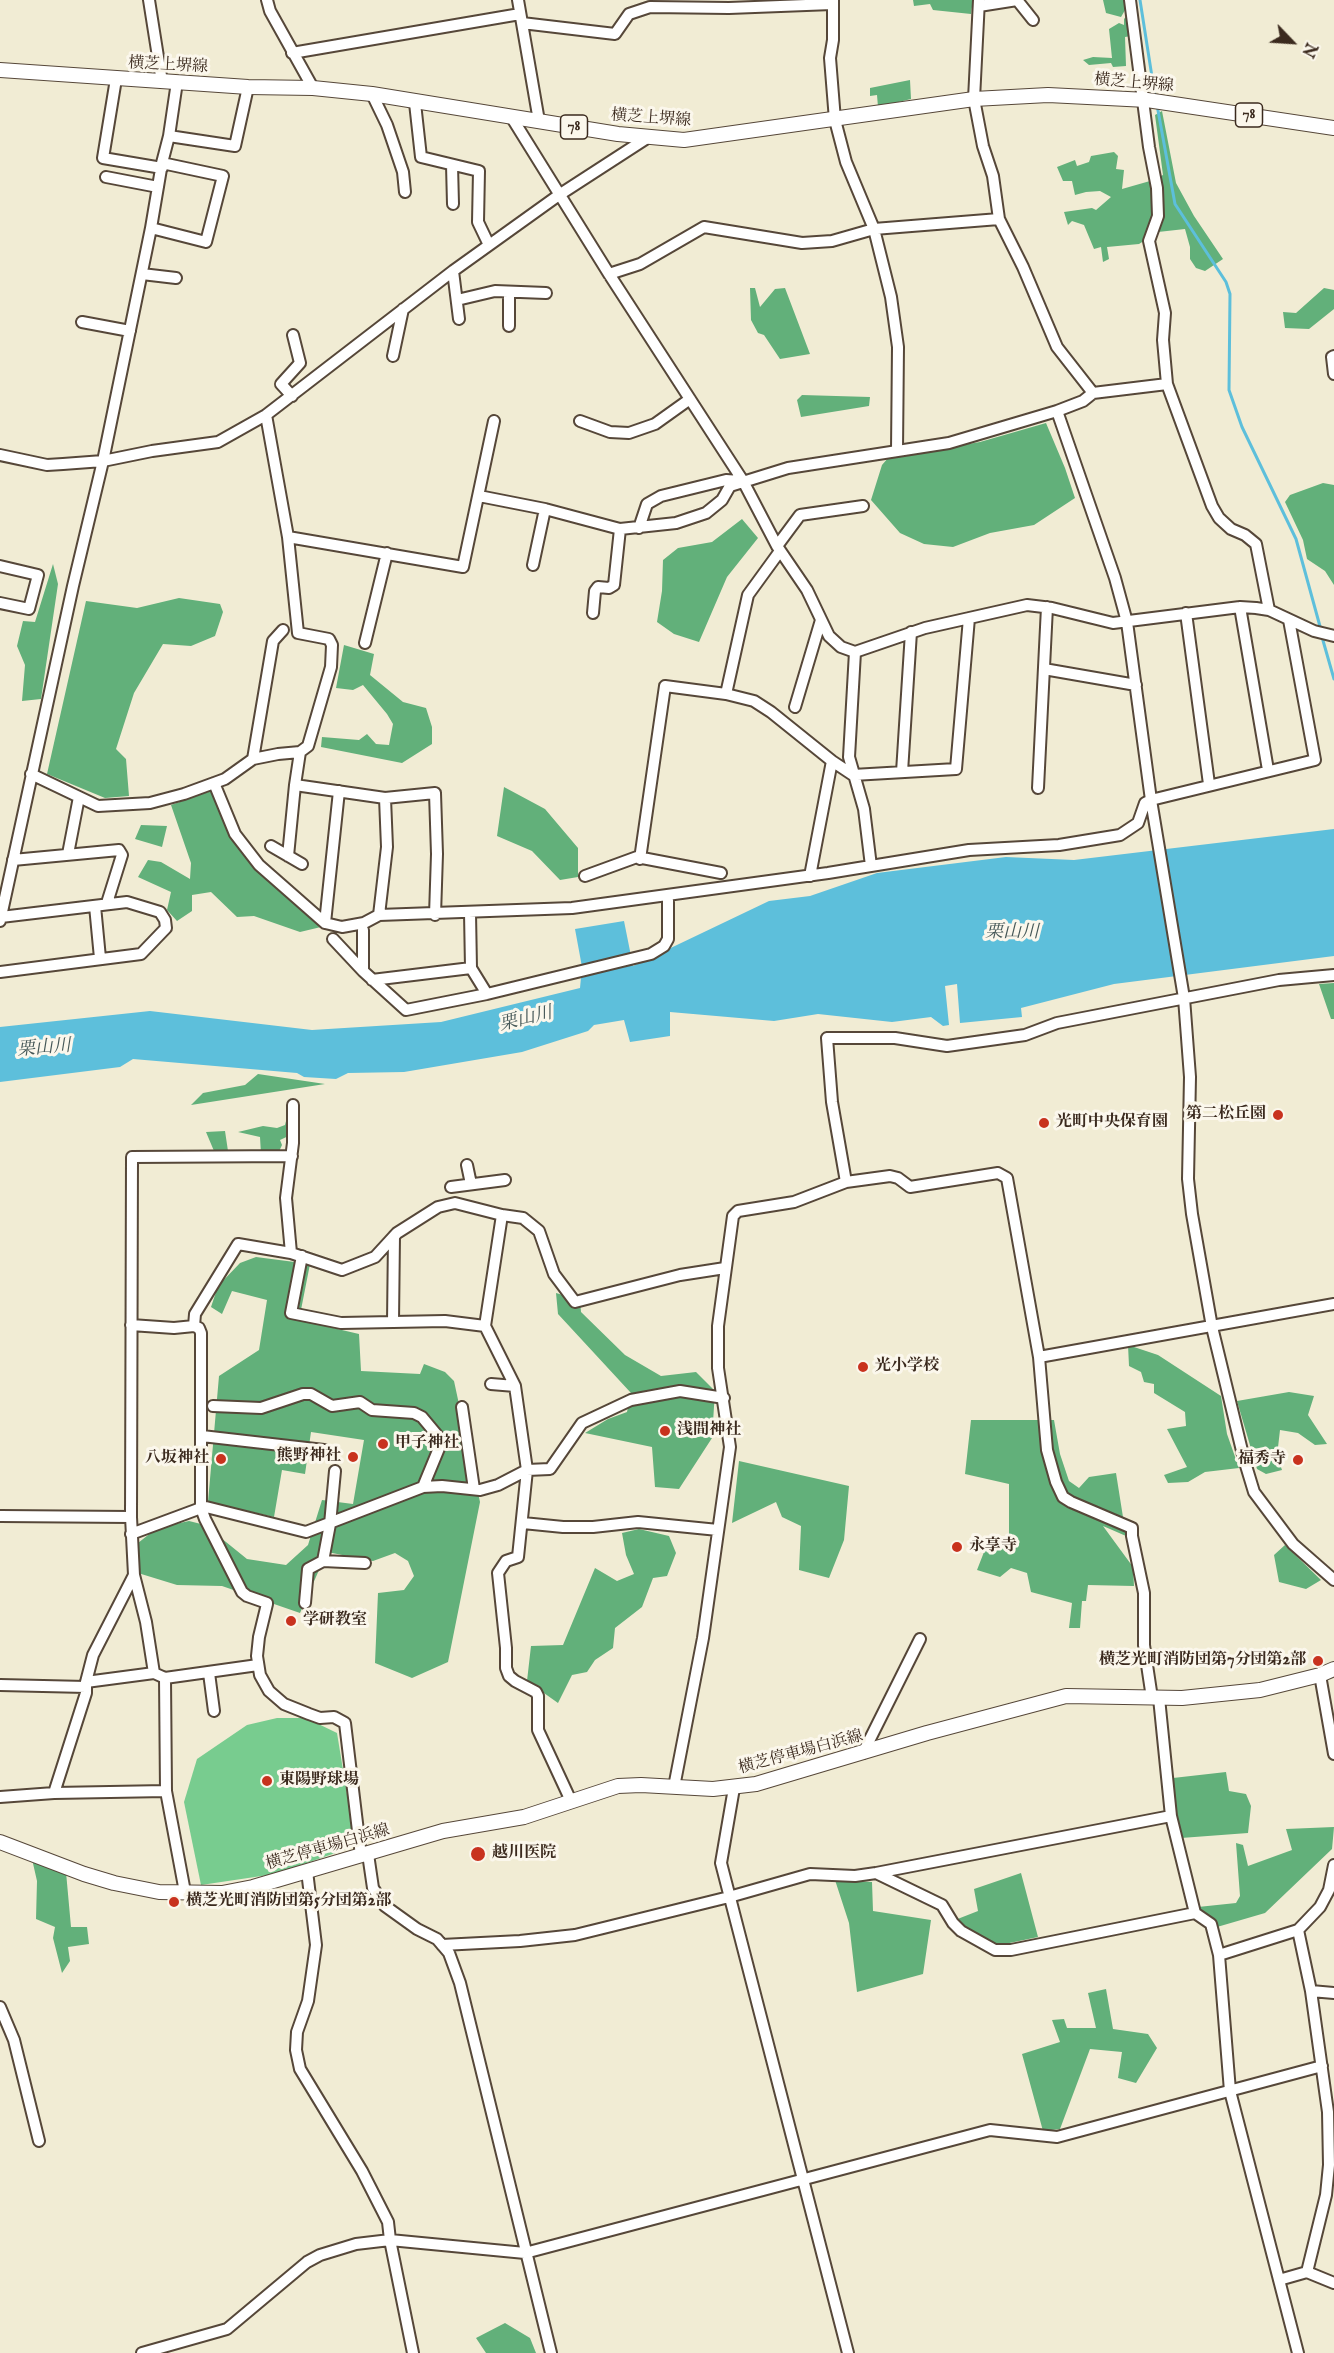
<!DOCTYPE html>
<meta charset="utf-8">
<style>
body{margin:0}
#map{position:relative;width:1334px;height:2353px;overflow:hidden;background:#f1ecd4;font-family:"IM FELL English",serif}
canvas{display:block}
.north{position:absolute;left:1262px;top:12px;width:60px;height:60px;-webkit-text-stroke:4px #fbf7ec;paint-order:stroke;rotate:115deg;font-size:16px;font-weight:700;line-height:24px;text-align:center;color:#3b2a1e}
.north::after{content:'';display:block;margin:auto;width:21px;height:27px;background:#3b2a1e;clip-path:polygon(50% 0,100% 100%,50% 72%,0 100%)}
</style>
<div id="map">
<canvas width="1334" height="2353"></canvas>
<div class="north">N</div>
</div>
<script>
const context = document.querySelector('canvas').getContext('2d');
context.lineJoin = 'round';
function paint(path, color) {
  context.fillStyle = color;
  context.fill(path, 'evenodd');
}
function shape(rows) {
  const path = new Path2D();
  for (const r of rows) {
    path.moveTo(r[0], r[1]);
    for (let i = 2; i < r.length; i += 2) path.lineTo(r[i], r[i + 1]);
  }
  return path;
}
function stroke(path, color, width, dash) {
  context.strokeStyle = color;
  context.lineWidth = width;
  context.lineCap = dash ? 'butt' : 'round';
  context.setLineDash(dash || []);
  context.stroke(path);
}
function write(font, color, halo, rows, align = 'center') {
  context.font = font + ' "IM FELL English","Noto Serif JP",serif';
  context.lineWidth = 6;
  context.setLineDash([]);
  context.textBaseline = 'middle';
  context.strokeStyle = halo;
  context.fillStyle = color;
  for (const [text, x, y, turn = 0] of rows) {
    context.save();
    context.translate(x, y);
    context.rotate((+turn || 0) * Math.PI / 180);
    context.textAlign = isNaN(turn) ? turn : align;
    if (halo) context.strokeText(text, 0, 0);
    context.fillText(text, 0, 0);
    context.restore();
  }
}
const green = shape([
 [277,1718,306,1718,337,1733,354,1837,347,1849,275,1874,201,1885,184,1802,197,1759,247,1725]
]);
const forest = shape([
 [913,0,973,0,971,14,933,10,930,4,914,6],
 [1103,0,1127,0,1128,5,1121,17,1106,13],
 [1129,13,1131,36,1125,37,1126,66,1113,67,1111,63,1089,65,1083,60,1093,57,1112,58,1109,29,1119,23,1124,25,1124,19],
 [910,80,911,99,878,107,877,95,870,96,870,88],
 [1162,111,1176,183,1194,216,1223,259,1205,271,1196,268,1190,259,1190,247,1185,229,1158,232,1139,244,1107,247,1109,259,1103,262,1101,247,1094,249,1084,225,1072,221,1068,225,1064,212,1092,208,1096,210,1111,197,1100,191,1086,192,1075,195,1072,181,1063,181,1057,167,1075,160,1077,166,1089,162,1091,156,1114,152,1118,156,1116,169,1124,170,1122,189,1150,181,1163,175,1155,115],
 [750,288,755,288,760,307,775,289,785,288,810,354,780,359,764,335,758,333,751,320],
 [1324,288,1334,290,1334,309,1309,329,1285,328,1283,312,1296,313],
 [802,395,870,397,869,406,801,417,797,400],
 [1046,423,1065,468,1075,498,1034,525,990,533,953,547,924,544,900,533,871,500,882,465,888,458,980,442],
 [1323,483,1334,485,1334,585,1325,571,1307,559,1303,540,1285,502,1290,495],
 [742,519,758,538,727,577,699,642,674,634,657,622,662,591,663,560,678,548,712,542],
 [53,564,58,584,41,699,22,701,25,665,17,646,23,621,35,622],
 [179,598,220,604,223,612,215,636,191,646,163,644,134,693,116,749,126,759,129,796,105,798,47,774,86,601,137,608],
 [344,645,374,654,370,675,403,702,426,708,432,727,432,744,402,763,321,747,322,737,359,740,367,734,376,744,389,745,393,724,387,714,363,685,353,690,336,688],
 [504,787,545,809,578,848,578,877,560,880,532,851,497,836],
 [211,791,233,839,321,927,300,932,254,916,237,917,211,892,192,895,192,911,177,921,167,910,171,892,138,877,148,860,161,862,190,879,191,863,171,805],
 [141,825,167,826,162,847,135,839],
 [1334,983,1334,1019,1331,1019,1319,984],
 [258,1074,325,1084,191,1105,203,1093,245,1085],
 [288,1113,295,1122,297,1132,280,1140,282,1145,276,1158,261,1154,260,1137,238,1132,263,1126,277,1128,285,1125],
 [225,1131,228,1151,214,1151,206,1132],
 [256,1257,310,1264,299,1320,359,1334,361,1371,420,1374,424,1364,445,1372,454,1381,480,1502,448,1662,412,1678,375,1663,378,1593,404,1590,414,1576,408,1561,395,1553,373,1561,327,1552,300,1613,222,1586,177,1585,138,1573,138,1543,157,1528,189,1521,205,1525,247,1559,286,1565,308,1545,322,1500,353,1504,364,1440,311,1432,305,1474,282,1470,274,1517,208,1502,219,1376,259,1350,267,1300,232,1291,222,1314,211,1307,218,1286,240,1263],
 [556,1293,580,1300,581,1312,625,1355,661,1376,696,1372,715,1391,712,1438,679,1489,655,1487,652,1447,585,1433,608,1419,627,1412,631,1393,558,1314],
 [1128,1345,1158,1355,1221,1396,1227,1434,1239,1468,1205,1472,1188,1482,1168,1483,1164,1475,1187,1467,1167,1429,1186,1426,1185,1412,1154,1393,1154,1384,1144,1382,1141,1372,1129,1366],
 [1289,1392,1314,1396,1308,1415,1327,1444,1315,1445,1298,1433,1280,1430,1277,1456,1282,1470,1266,1474,1257,1469,1237,1401],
 [971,1420,1054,1420,1060,1454,1069,1481,1079,1488,1089,1477,1116,1473,1126,1536,1103,1526,1133,1567,1134,1586,1088,1585,1086,1601,1082,1601,1080,1628,1069,1628,1072,1603,1031,1592,1027,1573,1011,1568,1000,1577,977,1570,984,1552,993,1545,1009,1548,1009,1484,965,1474],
 [739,1461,849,1486,844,1540,829,1578,799,1570,801,1526,782,1517,776,1502,732,1523],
 [639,1529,669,1536,676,1553,667,1576,653,1578,642,1607,615,1628,613,1648,595,1660,587,1672,572,1675,558,1703,527,1681,531,1646,563,1645,595,1568,617,1581,634,1574,626,1555,622,1533],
 [1285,1545,1321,1580,1306,1589,1279,1582,1274,1555],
 [1226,1772,1229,1791,1246,1794,1251,1806,1248,1833,1181,1838,1175,1812,1173,1778],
 [1334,1827,1332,1849,1265,1913,1217,1927,1198,1907,1236,1903,1240,1896,1236,1843,1243,1845,1248,1866,1292,1850,1286,1829],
 [32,1859,66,1872,71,1927,87,1927,89,1944,68,1947,70,1961,62,1973,53,1938,55,1927,36,1919,37,1881],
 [1021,1873,1038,1937,1000,1945,972,1933,955,1920,978,1911,974,1889],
 [835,1880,872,1882,873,1911,931,1920,923,1974,857,1992,849,1923],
 [1106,1989,1113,2029,1148,2034,1157,2048,1136,2083,1118,2078,1122,2052,1090,2049,1060,2129,1043,2131,1022,2054,1060,2042,1052,2020,1064,2019,1067,2028,1096,2028,1088,1993],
 [505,2323,530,2338,536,2353,486,2353,476,2338]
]);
const water = shape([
 [1334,829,1334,956,1114,984,1021,1008,1022,1017,960,1023,957,984,945,986,949,1025,943,1026,931,1017,892,1022,818,1014,774,1021,670,1012,670,1036,630,1042,624,1020,594,1025,588,1031,522,1052,404,1072,348,1073,336,1079,304,1077,297,1073,133,1059,120,1067,0,1082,0,1027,150,1011,312,1030,441,1022,580,988,582,967,575,929,624,921,633,966,769,901,810,896,877,873,1006,857,1074,860]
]);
const stream = shape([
 [1140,0,1155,96],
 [1157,105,1175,204,1226,282,1230,294,1229,390,1242,427,1296,539,1321,630],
 [1322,637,1334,679]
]);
const minor = shape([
 [149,0,162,82],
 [267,0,270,11,313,88],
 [518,0,539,121],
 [833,0,833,40,830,58,835,120,846,162,874,229,891,297,898,347,897,450],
 [979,0,974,99,983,146,993,176,999,219,1023,267,1057,347,1093,393],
 [1130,0,1149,147,1157,188,1158,216,1149,241,1165,313,1163,340,1167,384,1212,506,1219,518,1231,529,1245,535,1256,544,1269,610],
 [979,6,1017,0,1033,20],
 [522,23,615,34,629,14,650,7,729,8,832,4],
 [292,53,520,14],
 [116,79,103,158,162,168],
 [372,94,387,125,403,172,405,192],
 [415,103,421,157,479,171,478,222,489,245],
 [512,118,609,274,743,481,777,546,807,590,829,636,841,647,855,652,925,628,1027,605,1052,608,1113,623,1240,607,1256,608,1269,610,1314,631,1334,636],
 [169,136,235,146,248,87],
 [452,165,453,204],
 [106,177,158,187],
 [151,228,206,242,223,176,162,163],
 [453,271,459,319],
 [142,274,176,278],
 [609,274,640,264,704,227,802,243,832,241,874,229,999,219],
 [457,300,495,291,546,293],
 [82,322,130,331],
 [509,326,509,292],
 [393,356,403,309],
 [1334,356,1332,357,1334,374],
 [292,396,281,384,300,363,293,335],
 [1057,411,1115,578,1127,622,1151,800,1184,998,1190,1077,1188,1179,1192,1214,1212,1327,1244,1459,1254,1492,1293,1544,1334,1580],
 [580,421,610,432,629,433,655,424,690,399],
 [0,455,47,465,63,464,103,461,152,451,218,442,266,415,453,271,559,195,647,138],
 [479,496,545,509,620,529,676,523,706,513,722,500,730,486,788,468,949,443,1057,411,1083,401,1093,393,1167,384],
 [639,528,647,504,661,496,726,480,740,481],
 [288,537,463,567,494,421],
 [777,546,800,515,863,506],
 [533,565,545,509],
 [0,566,38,575,29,609,0,603],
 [1240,607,1268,770],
 [593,613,595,591,598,587,609,588,614,585,620,529],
 [1186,613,1209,784],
 [365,643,387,553],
 [855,652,849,757,864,809,871,866],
 [1044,669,1136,685],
 [726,694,754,701,771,712,832,761,853,775,956,769,969,618],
 [795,707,821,620],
 [300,752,295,785,385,798,435,793,437,854,435,915],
 [253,759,273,641,283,630],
 [902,772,911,632],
 [31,774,98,806,150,803,184,794,225,779,253,759,278,754,300,752,308,746,331,667,332,645,329,639,298,633,288,537,266,415],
 [214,783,235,834,259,865,325,923,342,927,364,923,379,915,572,908,828,873,969,850,1059,845,1120,835,1138,823,1145,803,1151,800,1315,760,1289,620],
 [1038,788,1047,607],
 [271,846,302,864],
 [68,854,79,797],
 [288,856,295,785],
 [640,859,665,686,726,694,748,595,780,551],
 [13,860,119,850,122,855,107,903],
 [585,876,637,857,721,873],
 [810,876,832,761],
 [95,906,100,958],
 [470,913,471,968,487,994],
 [379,915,387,847,385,798],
 [0,921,73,586,103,461,151,228,162,163,169,136,177,82],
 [325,923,339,791],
 [363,930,363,971],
 [333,939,363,971,406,1010,487,994,651,954,664,946,668,939,668,895],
 [0,972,141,954,166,928,165,920,160,912,127,902,1,917],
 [372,980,471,968],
 [467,1165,471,1184],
 [846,1182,832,1102,827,1038,895,1038,947,1046,1025,1035,1057,1023,1279,980,1334,975],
 [451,1187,505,1180],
 [502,1215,485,1326,515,1386,527,1470,518,1557,506,1561,498,1573,506,1648,506,1668,509,1676,515,1681,536,1692,538,1696,538,1730,571,1801],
 [291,1253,286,1198,293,1143,293,1105],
 [302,1256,291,1313,341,1323,445,1321,485,1326],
 [393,1322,394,1236],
 [131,1325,174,1328,194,1326,195,1314,238,1244,291,1253,342,1270,375,1257,397,1233,438,1207,455,1203,502,1215,523,1218,539,1231,554,1274,575,1302,680,1275,725,1268],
 [1039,1357,1334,1304],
 [491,1384,515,1386],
 [213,1406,261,1408,303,1394,311,1394,332,1406,360,1402,372,1410,414,1413,422,1417,442,1441,423,1487],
 [462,1407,474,1489],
 [202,1436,324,1450],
 [0,1516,131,1517],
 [523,1523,563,1527,593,1527,638,1522,718,1530],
 [131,1534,201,1508,201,1333,199,1328,194,1326],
 [323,1561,330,1524,335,1471],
 [267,1603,247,1596,242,1592,205,1519,201,1508,206,1507,306,1532,423,1487,442,1486,480,1490,498,1485,527,1470,550,1469,582,1423,631,1400,680,1391,724,1398],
 [305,1603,308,1569,323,1561,365,1563],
 [267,1604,259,1637,257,1656,260,1675,269,1691,284,1704,309,1714,320,1718,334,1717,345,1723,361,1856],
 [154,1673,146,1622,134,1575,131,1517,132,1157,292,1156],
 [209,1673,214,1711],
 [1320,1675,1334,1754],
 [165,1678,258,1665],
 [86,1682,154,1673,165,1678,166,1791,185,1892],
 [0,1685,86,1687],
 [1159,1698,1171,1816,1195,1913,1211,1924,1219,1955,1230,2091,1298,2353],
 [863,1753,920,1639],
 [674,1787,703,1638,730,1447,718,1368,718,1326,733,1216,738,1211,794,1202,846,1182,890,1176,898,1178,910,1187,998,1173,1007,1178,1039,1357,1047,1450,1056,1482,1063,1497,1071,1502,1132,1528,1132,1536,1144,1593,1144,1645,1152,1698],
 [734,1788,721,1863,848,2353],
 [54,1793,86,1693,86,1682,93,1655,134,1575],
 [0,1797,54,1793,166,1791],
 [368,1854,373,1888,385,1906,417,1929,437,1939,449,1953,460,1983,551,2353],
 [307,1871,316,1945,308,2001,297,2032,296,2050,300,2069,362,2171,388,2222,390,2240,413,2353],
 [876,1873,942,1905,953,1923,961,1931,995,1950,1011,1950,1195,1913],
 [1298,1930,1311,1991,1334,1993],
 [442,1945,520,1941,575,1935,729,1897,810,1874,855,1876,876,1873,1171,1816],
 [1219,1955,1298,1930,1320,1907,1329,1890,1334,1865],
 [0,2007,14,2040,39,2141],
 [1307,2272,1326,2195,1329,2165,1328,2112,1311,1991],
 [1279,2280,1307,2272,1334,2283],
 [142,2353,227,2329,307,2262,320,2255,356,2244,390,2240,525,2253,990,2130,1057,2137,1322,2066]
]);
const major = shape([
 [0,70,248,87,313,88,372,94,618,134,684,140,974,99,1048,95,1147,100,1334,128],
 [0,1842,84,1874,114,1883,159,1892,222,1893,253,1887,443,1831,524,1817,618,1786,641,1785,713,1789,756,1784,927,1733,1066,1696,1182,1698,1260,1690,1320,1675,1334,1669]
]);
const markers = [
 [1278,1115,6,"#c8321e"],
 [1044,1123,6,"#c8321e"],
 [863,1367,6,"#c8321e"],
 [665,1431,6,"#c8321e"],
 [383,1444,6,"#c8321e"],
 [353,1457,6,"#c8321e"],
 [221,1459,6,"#c8321e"],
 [1298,1460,6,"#c8321e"],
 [957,1547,6,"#c8321e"],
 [291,1621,6,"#c8321e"],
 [1318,1661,6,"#c8321e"],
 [267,1781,6,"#c8321e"],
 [478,1854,8,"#c8321e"],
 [174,1902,6,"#c8321e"]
];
const shields = [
 [1249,115,27],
 [574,127,27]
];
const shieldNames = [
 ["78",1249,115],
 ["78",574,127]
];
const streetNames = [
 ["横芝上堺線",168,66,3],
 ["横芝上堺線",1134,84,5],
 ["横芝上堺線",651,119,4],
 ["横芝停車場白浜線",801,1753,-15],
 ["横芝停車場白浜線",328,1848,-16]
];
const poiNames = [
 ["第二松丘園",1266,1115,"right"],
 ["光町中央保育園",1056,1123],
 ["光小学校",875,1367],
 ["浅間神社",677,1431],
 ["甲子神社",395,1444],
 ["熊野神社",341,1457,"right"],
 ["八坂神社",209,1459,"right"],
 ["福秀寺",1286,1460,"right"],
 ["永享寺",969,1547],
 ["学研教室",303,1621],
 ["横芝光町消防団第7分団第2部",1306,1661,"right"],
 ["東陽野球場",279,1781],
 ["越川医院",492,1854],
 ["横芝光町消防団第5分団第2部",186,1902]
];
const waterNames = [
 ["栗山川",1012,933],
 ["栗山川",526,1020,-14],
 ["栗山川",44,1049,-5]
];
paint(green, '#78cc8f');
paint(forest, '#62b07a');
paint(water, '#5dbfdb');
stroke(stream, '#5dbfdb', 3);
stroke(minor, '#564739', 14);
stroke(major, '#564739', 16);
stroke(minor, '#fff', 10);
stroke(major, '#fff', 14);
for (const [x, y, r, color] of markers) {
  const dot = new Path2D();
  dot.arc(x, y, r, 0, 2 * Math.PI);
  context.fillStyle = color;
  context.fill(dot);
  stroke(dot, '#fbf7ec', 2);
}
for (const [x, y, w] of shields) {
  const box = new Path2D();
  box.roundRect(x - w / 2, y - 12, w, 24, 4.5);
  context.fillStyle = '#fbf7ec';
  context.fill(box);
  stroke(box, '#3b2a1e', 1.5);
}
write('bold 15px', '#3b2a1e', null, shieldNames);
write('16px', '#3b2a1e', '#fbf7ec', streetNames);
write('bold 16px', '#3b2a1e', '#fbf7ec', poiNames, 'left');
write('italic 18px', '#455757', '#fbf7ec', waterNames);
</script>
